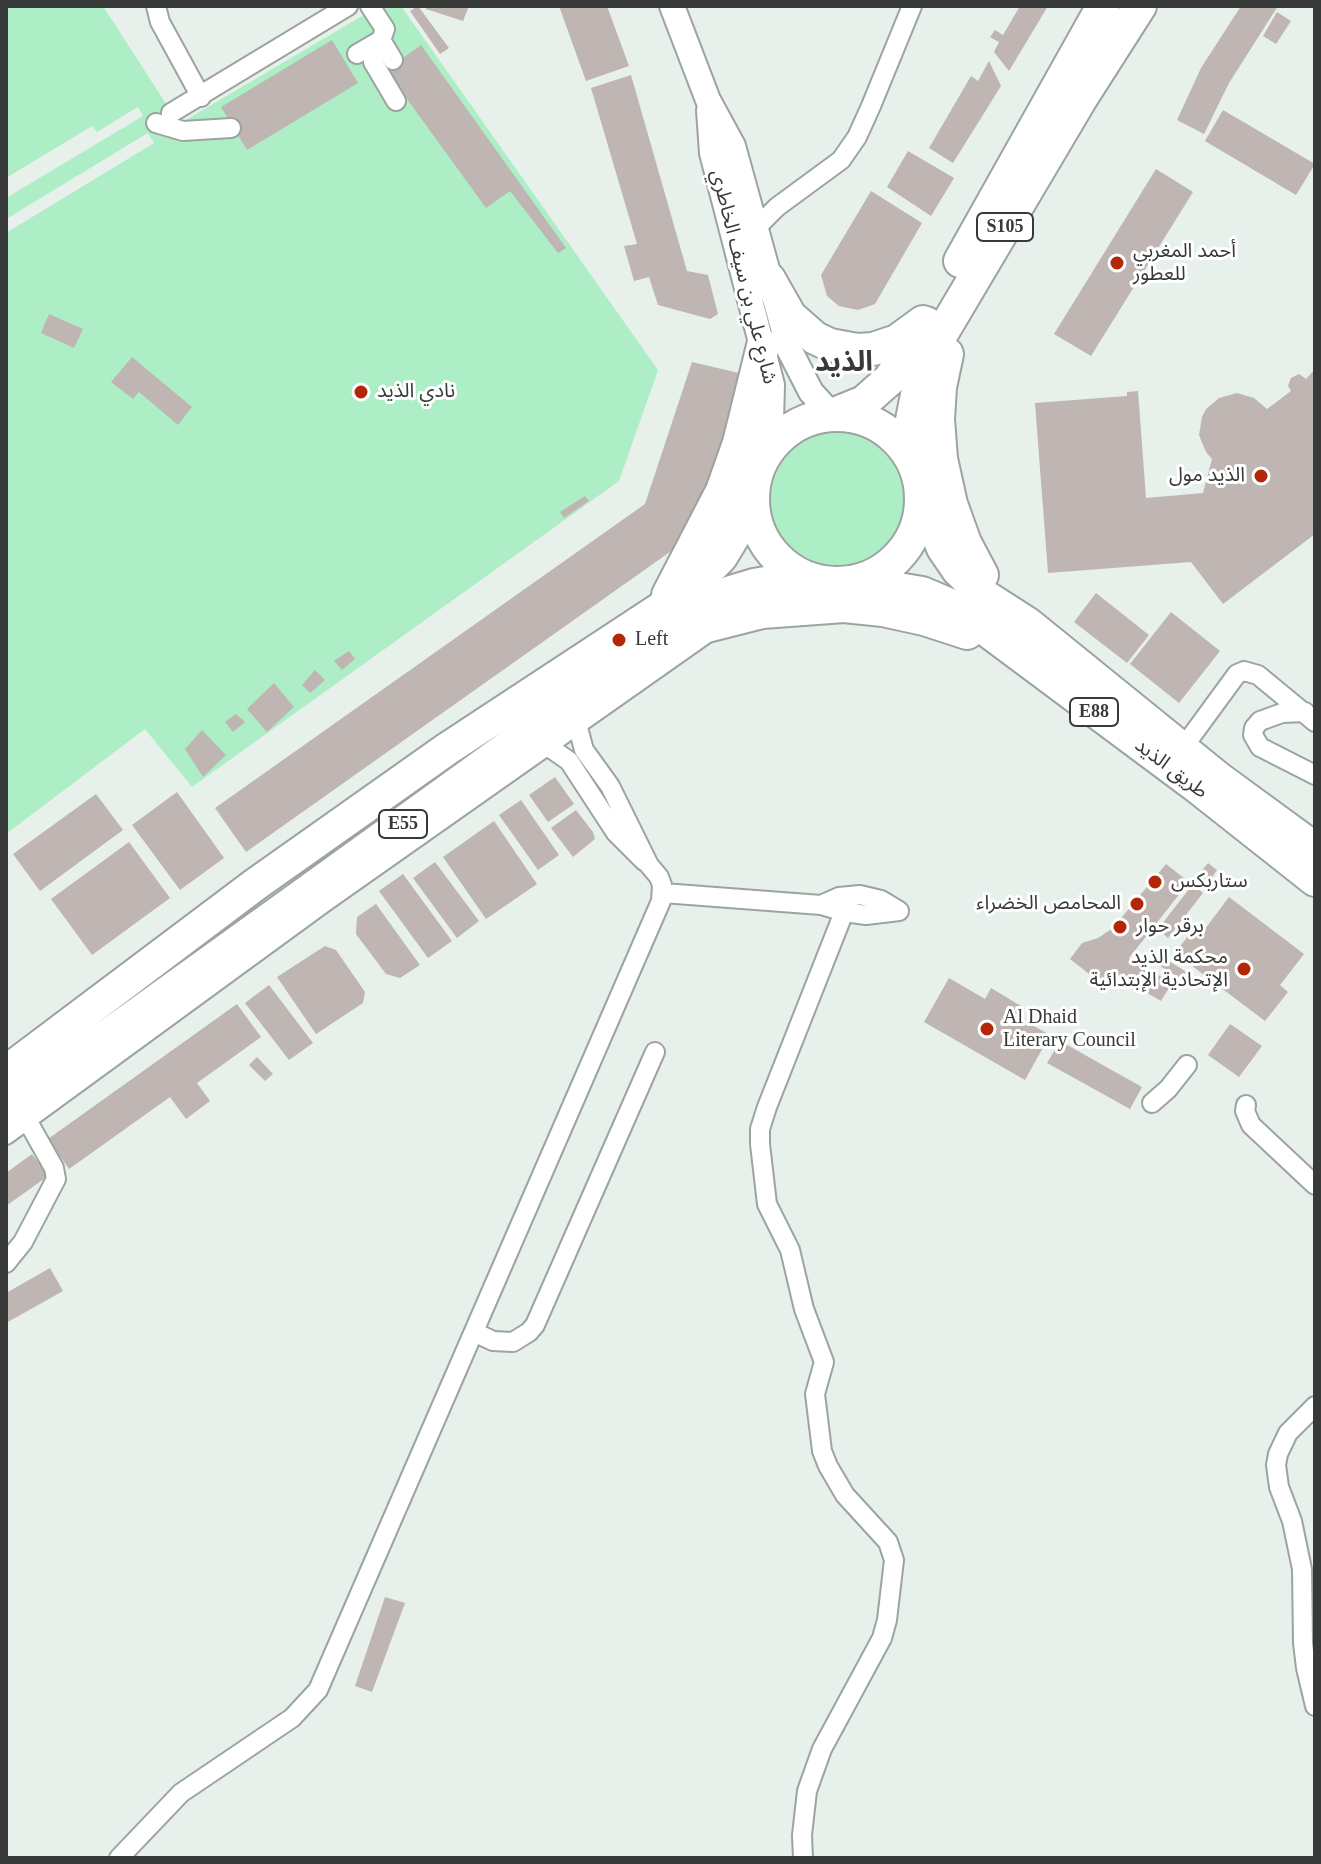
<!DOCTYPE html>
<meta charset="utf-8">
<style>
body{margin:0}
#map{position:relative;width:1321px;height:1864px;overflow:hidden;background:#e7f0ea;font-family:"Times New Roman",serif}
canvas{display:block}
.frame{position:absolute;inset:0;border:8px solid #373a38;pointer-events:none}
</style>
<div id="map">
<canvas width="1321" height="1864"></canvas>
<div class="frame"></div>
</div>
<script>
const context = document.querySelector('canvas').getContext('2d');
context.lineJoin = 'round';
function paint(path, color) {
  context.fillStyle = color;
  context.fill(path, 'evenodd');
}
function shape(rows) {
  const path = new Path2D();
  for (const r of rows) {
    if (r.length === 3) {
      path.moveTo(r[0] + r[2], r[1]);
      path.arc(r[0], r[1], r[2], 0, 2 * Math.PI);
      continue;
    }
    path.moveTo(r[0], r[1]);
    for (let i = 2; i < r.length; i += 2) path.lineTo(r[i], r[i + 1]);
  }
  return path;
}
function stroke(path, color, width, dash) {
  context.strokeStyle = color;
  context.lineWidth = width;
  context.lineCap = dash ? 'butt' : 'round';
  context.setLineDash(dash || []);
  context.stroke(path);
}
function write(font, color, halo, rows, align = 'center') {
  context.font = font + ' "Times New Roman","Noto Sans Arabic",serif';
  context.lineWidth = 6;
  context.setLineDash([]);
  context.textBaseline = 'middle';
  context.strokeStyle = halo;
  context.fillStyle = color;
  for (const [text, x, y, turn = 0] of rows) {
    context.save();
    context.translate(x, y);
    context.rotate((+turn || 0) * Math.PI / 180);
    context.textAlign = isNaN(turn) ? turn : align;
    if (halo) context.strokeText(text, 0, 0);
    context.fillText(text, 0, 0);
    context.restore();
  }
}
const green = shape([
 [6,6,103,6,179,124,379,6,401,6,658,370,619,481,192,787,145,729,6,834,6,233,154,143,148,133,6,219,6,198,143,116,138,107,97,132,92,126,6,178],
 [836,498,70]
]);
const building = shape([
 [418,6,449,48,440,54,410,11],
 [427,6,469,6,463,21,426,9],
 [559,6,607,6,629,66,586,81],
 [1020,6,1048,6,1009,71,994,52,999,42,990,37,995,30,1003,35],
 [1241,6,1278,6,1229,83,1204,134,1177,120,1201,68],
 [1277,12,1291,21,1276,44,1263,36],
 [332,40,358,83,247,150,221,107],
 [421,45,566,248,558,253,510,191,486,208,386,70],
 [989,61,1001,86,953,163,929,148,971,76,978,81],
 [631,75,687,271,708,275,718,314,710,319,658,305,649,277,634,281,624,246,637,244,591,88],
 [1223,110,1315,164,1296,195,1205,141],
 [908,151,954,178,931,216,887,187],
 [1156,169,1193,192,1091,356,1054,334],
 [871,191,922,223,875,304,858,310,839,306,827,296,821,275],
 [49,314,83,329,74,348,41,333],
 [132,357,192,407,178,425,139,392,133,399,111,382],
 [692,362,743,374,691,537,246,852,215,808,645,504],
 [1315,369,1315,534,1223,604,1191,562,1048,573,1035,403,1127,396,1127,392,1138,391,1146,498,1203,493,1212,459,1206,452,1199,435,1202,417,1206,409,1219,398,1237,393,1254,398,1267,409,1291,391,1288,386,1291,378,1299,374,1306,379],
 [585,496,589,501,564,518,560,512],
 [1096,593,1149,635,1127,663,1074,622],
 [1171,612,1220,651,1179,703,1130,664],
 [349,651,355,659,342,670,334,661],
 [315,670,325,680,310,693,302,685],
 [274,683,294,707,267,732,247,709],
 [236,714,245,722,233,732,225,722],
 [202,730,226,755,203,777,185,749],
 [555,777,574,804,548,822,529,795],
 [177,792,224,858,180,890,132,825],
 [96,794,123,830,40,891,13,854],
 [521,800,559,855,538,870,499,815],
 [576,810,593,832,595,839,573,857,551,828],
 [494,821,537,884,486,919,443,857],
 [129,842,170,898,92,955,51,899],
 [435,862,479,921,457,938,413,878],
 [1208,863,1217,870,1205,887,1195,879],
 [1166,864,1189,882,1129,958,1172,983,1161,1001,1116,975,1106,987,1070,959,1082,943,1098,938,1113,928],
 [403,874,452,941,428,958,379,891],
 [1193,884,1203,893,1168,938,1158,929],
 [1229,897,1304,954,1280,985,1288,992,1265,1021,1175,953,1198,923,1205,929],
 [376,904,420,965,400,978,386,974,356,934,357,917],
 [325,946,336,950,365,992,363,1003,316,1034,277,977],
 [1156,953,1193,976,1188,983,1152,961],
 [949,978,985,999,991,988,1021,1006,1016,1016,1050,1035,1025,1080,924,1022],
 [269,985,313,1043,289,1060,245,1003],
 [237,1004,261,1037,197,1083,210,1101,186,1119,170,1097,69,1169,48,1139],
 [1230,1024,1262,1046,1239,1077,1208,1055],
 [1060,1041,1142,1087,1130,1109,1047,1063],
 [257,1057,273,1074,265,1081,249,1065],
 [32,1154,48,1176,6,1206,6,1173],
 [50,1268,63,1291,6,1323,6,1293],
 [385,1597,405,1603,372,1692,355,1686]
]);
const street = shape([
 [156,6,160,22,201,97],
 [370,6,385,29,373,62,396,101],
 [357,54,381,40,393,60],
 [171,113,348,6],
 [156,123,183,131,231,128],
 [755,229,777,207,841,160,857,137,871,106,912,6],
 [1305,712,1282,713,1260,721,1254,728,1253,735,1260,747,1315,775],
 [546,745,569,761,616,833,644,861],
 [1182,749,1237,674,1244,671,1258,675,1315,722],
 [663,893,821,905,844,912,866,915,899,911],
 [821,905,839,897,860,895,881,900,899,911],
 [1152,1103,1168,1089,1187,1065],
 [1246,1105,1245,1111,1251,1125,1315,1185],
 [6,1135,325,902,706,634],
 [6,1263,23,1242,56,1179,54,1168,27,1120],
 [474,1332,493,1341,513,1342,529,1332,535,1325,655,1052],
 [1315,1406,1288,1433,1278,1454,1276,1465,1279,1487,1292,1521,1302,1569,1303,1643,1306,1668,1315,1706],
 [119,1858,181,1793,292,1718,318,1690,661,901,662,885,659,877,649,865,610,786,584,750,577,724],
 [803,1858,802,1835,807,1791,822,1749,882,1638,887,1620,894,1560,888,1542,845,1495,828,1466,822,1451,815,1394,824,1362,804,1309,790,1250,767,1204,760,1144,760,1129,767,1107,844,912]
]);
const secondary = shape([
 [672,6,708,100,733,146,789,349,811,392,832,415],
 [709,110,712,153,772,385,771,422,765,454]
]);
const highway = shape([
 [960,261,1103,6],
 [769,279,790,316,815,338,830,345,857,350,873,349,897,341,923,322],
 [947,354,940,387,938,419,941,459,951,504,965,543,982,575],
 [837,499,84],
 [832,415,864,402,890,379,926,323],
 [913,463,911,425,920,380,932,350,1080,100,1140,6],
 [921,493,943,548,958,570,986,597,1028,624,1218,778,1315,849],
 [856,582,922,593,957,608,1196,786,1315,880],
 [668,595,722,491,739,443,763,346],
 [687,631,762,612,844,606,883,610,924,619,967,633],
 [6,1072,256,884,447,749,660,609,699,579,721,557,735,534,757,472],
 [6,1109,697,611,731,592,754,585,777,581,815,581]
]);
const markers = [
 [1117,263,8,"#b32708"],
 [361,392,8,"#b32708"],
 [1261,476,8,"#b32708"],
 [619,640,8,"#b32708"],
 [1155,882,8,"#b32708"],
 [1137,904,8,"#b32708"],
 [1120,927,8,"#b32708"],
 [1244,969,8,"#b32708"],
 [987,1029,8,"#b32708"]
];
const shields = [
 [1005,227,56],
 [1094,712,48],
 [403,824,48]
];
const shieldNames = [
 ["S105",1005,227],
 ["E88",1094,712],
 ["E55",403,824]
];
const poiNames = [
 ["أحمد المغربي",1133,252],
 ["للعطور",1133,275],
 ["نادي الذيد",377,392],
 ["الذيد مول",1245,476,"right"],
 ["Left",635,640],
 ["ستاربكس",1171,882],
 ["المحامص الخضراء",1121,904,"right"],
 ["برقر حوار",1136,927],
 ["محكمة الذيد",1228,958,"right"],
 ["الإتحادية الإبتدائية",1228,981,"right"],
 ["Al Dhaid",1003,1018],
 ["Literary Council",1003,1041]
];
const streetNames = [
 ["شارع علي بن سيف الخاطري",743,277,76],
 ["طريق الذيد",1171,769,37]
];
const districtNames = [
 ["الذيد",844,364]
];
paint(green, '#aeeec6');
paint(building, '#bfb5b2');
stroke(street, '#9ca49f', 22);
stroke(secondary, '#9ca49f', 28);
stroke(highway, '#9ca49f', 36);
stroke(street, '#fff', 18);
stroke(secondary, '#fff', 24);
stroke(highway, '#fff', 32);
for (const [x, y, r, color] of markers) {
  const dot = new Path2D();
  dot.arc(x, y, r, 0, 2 * Math.PI);
  context.fillStyle = color;
  context.fill(dot);
  stroke(dot, '#fff', 3);
}
for (const [x, y, w] of shields) {
  const box = new Path2D();
  box.roundRect(x - w / 2, y - 14, w, 28, 6);
  context.fillStyle = '#fff';
  context.fill(box);
  stroke(box, '#373a38', 2);
}
write('bold 18px', '#373a38', null, shieldNames);
write('20px', '#373a38', '#fff', poiNames, 'left');
write('20px', '#373a38', '#fff', streetNames);
write('bold 28px', '#373a38', '#fff', districtNames);
</script>
